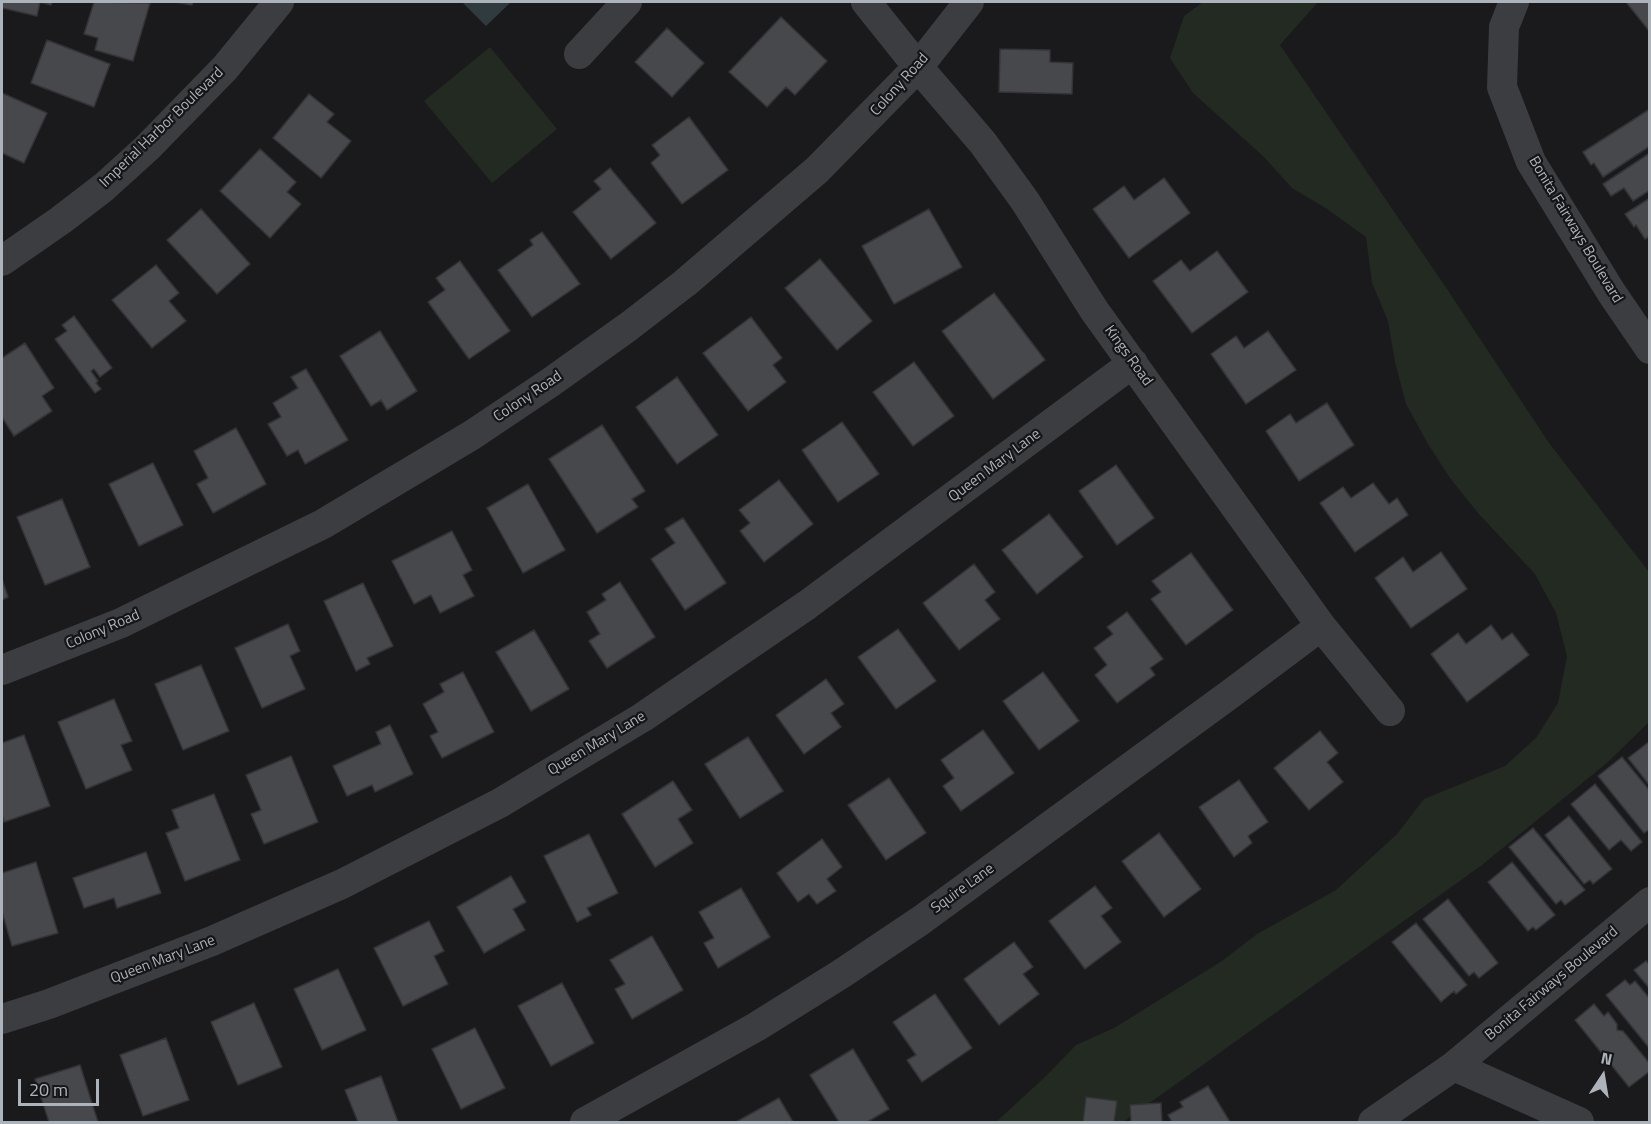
<!DOCTYPE html>
<style>
body{margin:0}
#map{position:relative;width:1651px;height:1124px;overflow:hidden;background:#1a1a1c;font-family:"Titillium Web",sans-serif}
canvas{display:block}
.frame{position:absolute;inset:0;border:3px solid #adb3bb;pointer-events:none}
.north{position:absolute;left:1573px;top:1046px;width:60px;height:60px;-webkit-text-stroke:4px #151517;paint-order:stroke;rotate:12deg;font-size:16px;font-weight:700;line-height:24px;text-align:center;color:#adb3bb}
.north::after{content:'';display:block;margin:auto;width:21px;height:27px;background:#adb3bb;clip-path:polygon(50% 0,100% 100%,50% 72%,0 100%)}
.scale{position:absolute;left:18px;top:1079px;width:81px;height:27px;box-sizing:border-box;border:3px solid #adb3bb;border-top:0;padding-left:8px;font-size:18px;line-height:21px;white-space:nowrap;color:#adb3bb;-webkit-text-stroke:4px #151517;paint-order:stroke}
</style>
<div id="map">
<canvas width="1651" height="1124"></canvas>
<div class="frame"></div>
<div class="north">N</div>
<div class="scale">20 m</div>
</div>
<script>
const context = document.querySelector('canvas').getContext('2d');
context.lineJoin = 'round';
function paint(path, color) {
  context.fillStyle = color;
  context.fill(path, 'evenodd');
}
function shape(rows) {
  const path = new Path2D();
  for (const r of rows) {
    path.moveTo(r[0], r[1]);
    for (let i = 2; i < r.length; i += 2) path.lineTo(r[i], r[i + 1]);
  }
  return path;
}
function stroke(path, color, width, dash) {
  context.strokeStyle = color;
  context.lineWidth = width;
  context.lineCap = dash ? 'butt' : 'round';
  context.setLineDash(dash || []);
  context.stroke(path);
}
function write(font, color, halo, rows, align = 'center') {
  context.font = font + ' "Titillium Web",sans-serif';
  context.lineWidth = 4.5;
  context.setLineDash([]);
  context.textBaseline = 'middle';
  context.strokeStyle = halo;
  context.fillStyle = color;
  for (const [text, x, y, turn = 0] of rows) {
    context.save();
    context.translate(x, y);
    context.rotate((+turn || 0) * Math.PI / 180);
    context.textAlign = isNaN(turn) ? turn : align;
    if (halo) context.strokeText(text, 0, 0);
    context.fillText(text, 0, 0);
    context.restore();
  }
}
const green = shape([
 [1203,2,1318,2,1280,45,1447,289,1549,443,1649,572,1649,722,1608,762,1482,865,1123,1122,996,1122,1044,1078,1076,1045,1114,1028,1222,961,1257,934,1336,890,1397,834,1424,799,1505,766,1536,738,1558,703,1567,656,1556,613,1535,574,1478,513,1450,478,1428,444,1406,404,1395,362,1388,321,1372,283,1366,237,1327,209,1292,188,1264,157,1193,93,1170,58,1184,16],
 [490,47,557,129,492,183,424,101]
]);
const water = shape([
 [462,2,511,2,486,26]
]);
const building = shape([
 [2,2,52,2,51,5,40,2,37,16,2,8,2,2],
 [94,2,150,3,133,61,95,50,98,38,84,34,94,2],
 [175,2,193,2,192,5,175,2],
 [1626,2,1650,2,1650,32,1626,2],
 [781,17,827,61,795,95,786,87,767,107,729,72,781,17],
 [667,28,704,63,672,97,635,62,667,28],
 [47,40,110,64,94,107,31,83,47,40],
 [1000,49,1050,50,1050,62,1073,63,1072,94,999,92,1000,49],
 [2,93,47,113,24,163,2,153,2,93],
 [309,94,334,114,327,122,351,141,321,178,273,138,309,94],
 [1650,109,1650,146,1603,177,1594,163,1591,165,1583,152,1650,109],
 [689,117,728,170,682,204,651,163,660,155,652,145,689,117],
 [260,149,296,182,287,192,301,204,270,238,220,191,260,149],
 [1650,153,1650,190,1633,201,1624,188,1611,196,1603,184,1650,153],
 [610,168,656,223,611,259,573,212,601,189,594,181,610,168],
 [1164,178,1190,213,1129,258,1093,209,1124,186,1134,200,1164,178],
 [1650,198,1650,236,1645,239,1636,225,1634,227,1625,214,1650,198],
 [201,209,250,264,217,294,167,240,201,209],
 [929,209,962,267,894,304,862,246,929,209],
 [542,232,580,284,532,317,498,270,533,245,530,240,542,232],
 [1217,251,1248,292,1192,333,1153,281,1181,260,1190,271,1217,251],
 [820,259,872,321,837,350,785,288,820,259],
 [460,261,510,331,469,359,428,302,445,290,436,278,460,261],
 [156,265,179,293,169,301,186,321,152,348,112,300,156,265],
 [994,293,1045,360,993,399,942,331,994,293],
 [74,316,112,368,100,377,94,369,91,371,98,381,96,383,101,389,95,393,55,339,67,331,62,325,74,316],
 [751,317,782,358,773,365,786,382,748,411,703,353,751,317],
 [380,331,417,391,387,410,381,400,371,406,340,356,380,331],
 [1268,331,1296,370,1246,404,1211,354,1236,336,1244,348,1268,331],
 [25,343,54,388,42,396,52,411,14,436,2,417,2,358,25,343],
 [914,362,954,416,913,446,873,392,914,362],
 [306,369,348,440,305,464,298,450,287,456,268,424,281,417,273,403,298,388,291,377,306,369],
 [677,377,718,435,677,464,636,407,677,377],
 [1327,403,1354,445,1299,481,1266,431,1290,414,1296,423,1327,403],
 [842,422,879,474,838,502,802,450,842,422],
 [602,425,645,491,632,499,638,507,597,533,549,459,602,425],
 [236,428,266,484,213,513,197,484,208,478,194,451,236,428],
 [153,463,183,525,139,546,109,484,153,463],
 [1116,465,1154,518,1117,545,1079,491,1116,465],
 [779,480,813,524,764,562,740,531,750,523,739,510,779,480],
 [1373,483,1389,504,1397,498,1408,515,1355,552,1320,503,1343,487,1351,498,1373,483],
 [528,484,565,550,523,573,487,508,528,484],
 [62,499,90,567,45,585,17,517,62,499],
 [1049,514,1083,557,1037,594,1002,550,1049,514],
 [683,518,726,583,685,610,651,559,675,543,665,529,683,518],
 [452,531,472,570,463,575,474,596,440,613,431,595,414,604,392,561,452,531],
 [1441,552,1467,589,1411,628,1375,578,1403,557,1413,572,1441,552],
 [1191,553,1233,610,1186,645,1151,599,1161,592,1152,581,1191,553],
 [974,564,995,592,985,600,1000,619,959,650,923,603,974,564],
 [2,579,8,597,2,600,2,579],
 [620,582,655,637,607,668,589,641,600,634,587,612,606,600,602,594,620,582],
 [363,583,393,646,367,658,370,664,356,671,324,601,363,583],
 [1127,612,1163,659,1150,668,1155,675,1117,703,1095,675,1107,665,1094,648,1113,634,1107,627,1127,612],
 [288,624,300,651,290,656,305,689,262,708,235,648,288,624],
 [1491,625,1502,640,1512,633,1529,655,1467,702,1431,654,1458,633,1466,644,1491,625],
 [898,629,936,681,896,709,858,657,898,629],
 [534,630,569,689,531,711,496,652,534,630],
 [201,665,229,731,183,750,155,684,201,665],
 [463,672,494,732,442,758,430,736,438,732,423,704,444,692,440,684,463,672],
 [1043,672,1079,721,1039,750,1003,701,1043,672],
 [826,679,844,704,831,713,841,727,804,754,776,715,826,679],
 [114,699,132,741,121,745,132,770,86,789,58,722,114,699],
 [390,725,413,774,375,792,372,785,347,796,333,766,381,744,376,732,390,725],
 [983,730,1014,773,961,811,943,786,954,778,941,760,983,730],
 [1320,731,1338,753,1327,762,1343,782,1309,810,1274,768,1320,731],
 [24,735,50,806,4,822,2,815,2,743,24,735],
 [748,737,783,791,740,818,705,764,748,737],
 [1650,741,1650,786,1628,758,1650,741],
 [291,756,318,822,264,844,251,814,261,810,246,775,291,756],
 [1622,757,1650,791,1650,829,1644,833,1598,776,1622,757],
 [889,778,926,833,886,860,848,805,889,778],
 [1239,780,1268,822,1248,836,1252,843,1234,857,1199,807,1239,780],
 [673,781,692,810,678,819,693,843,655,867,622,814,673,781],
 [1595,784,1642,842,1631,851,1621,840,1609,850,1571,804,1595,784],
 [214,794,240,860,185,881,166,833,179,828,172,810,214,794],
 [1569,816,1612,869,1593,884,1590,880,1584,884,1545,835,1569,816],
 [1533,828,1585,890,1565,905,1561,900,1556,904,1509,847,1533,828],
 [1159,833,1201,889,1164,917,1122,861,1159,833],
 [589,834,618,893,587,908,591,915,577,922,544,856,589,834],
 [822,839,842,867,827,879,836,891,817,904,809,894,798,902,777,873,822,839],
 [146,852,161,893,117,908,114,898,84,908,73,878,146,852],
 [36,862,58,933,12,946,2,912,2,873,36,862],
 [1512,862,1555,915,1536,930,1533,927,1528,931,1488,882,1512,862],
 [511,876,526,902,513,909,525,930,484,953,457,907,511,876],
 [1095,886,1112,908,1101,916,1121,942,1085,969,1049,921,1095,886],
 [741,888,770,937,718,968,704,943,714,938,699,912,741,888],
 [1448,899,1498,963,1479,978,1474,972,1469,976,1423,919,1448,899],
 [429,921,444,951,434,956,448,984,403,1006,374,948,429,921],
 [1416,923,1467,985,1456,994,1454,991,1441,1002,1392,942,1416,923],
 [652,936,683,990,632,1019,615,989,625,984,610,960,652,936],
 [1014,942,1033,967,1023,974,1039,994,999,1025,964,979,1014,942],
 [1646,961,1650,965,1650,989,1634,970,1646,961],
 [338,969,366,1030,322,1050,294,989,338,969],
 [1625,980,1630,985,1635,981,1650,999,1650,1049,1606,995,1625,980],
 [562,983,594,1043,551,1066,518,1006,562,983],
 [935,994,972,1048,922,1082,907,1060,916,1055,893,1022,935,994],
 [254,1003,282,1067,238,1085,211,1022,254,1003],
 [1594,1004,1604,1016,1608,1012,1617,1024,1617,1030,1623,1031,1650,1064,1650,1071,1629,1087,1575,1020,1594,1004],
 [475,1028,505,1088,461,1109,432,1049,475,1028],
 [166,1038,189,1100,143,1116,120,1055,166,1038],
 [853,1049,889,1109,867,1122,839,1122,810,1075,853,1049],
 [80,1065,98,1122,49,1122,35,1079,80,1065],
 [381,1076,398,1122,358,1122,345,1090,381,1076],
 [1208,1086,1230,1122,1172,1122,1168,1115,1183,1107,1180,1102,1208,1086],
 [1086,1097,1117,1101,1114,1122,1083,1122,1086,1097],
 [779,1098,793,1122,736,1122,779,1098],
 [1161,1103,1162,1122,1131,1122,1130,1105,1161,1103]
]);
const street = shape([
 [866,2,918,67,983,143,1025,201,1094,310,1321,626,1390,711],
 [1514,2,1504,27,1502,87,1531,162,1611,292,1650,349],
 [579,54,627,2],
 [2,261,61,220,104,187,147,148,225,68,279,2],
 [2,670,121,623,323,524,472,435,551,382,628,327,685,283,817,170,918,67,969,2],
 [2,1019,49,1004,212,941,342,884,500,803,643,717,807,605,1133,363],
 [1454,1066,1579,1122],
 [585,1122,756,1027,841,974,920,921,1233,692,1321,626],
 [1373,1122,1454,1066,1650,902]
]);
const streetNames = [
 ["Colony Road",900,85,-48],
 ["Imperial Harbor Boulevard",162,128,-44],
 ["Bonita Fairways Boulevard",1575,230,59],
 ["Kings Road",1128,356,54],
 ["Colony Road",528,397,-34],
 ["Queen Mary Lane",995,466,-37],
 ["Colony Road",103,630,-23],
 ["Queen Mary Lane",597,744,-31],
 ["Squire Lane",963,889,-36],
 ["Queen Mary Lane",163,960,-21],
 ["Bonita Fairways Boulevard",1552,984,-40]
];
paint(green, '#222a22');
paint(water, '#303b40');
paint(building, '#47484c');
stroke(building, '#343438', 1.5);
stroke(street, '#3b3d41', 30);
write('15px', '#adb3bb', '#151517', streetNames);
</script>
